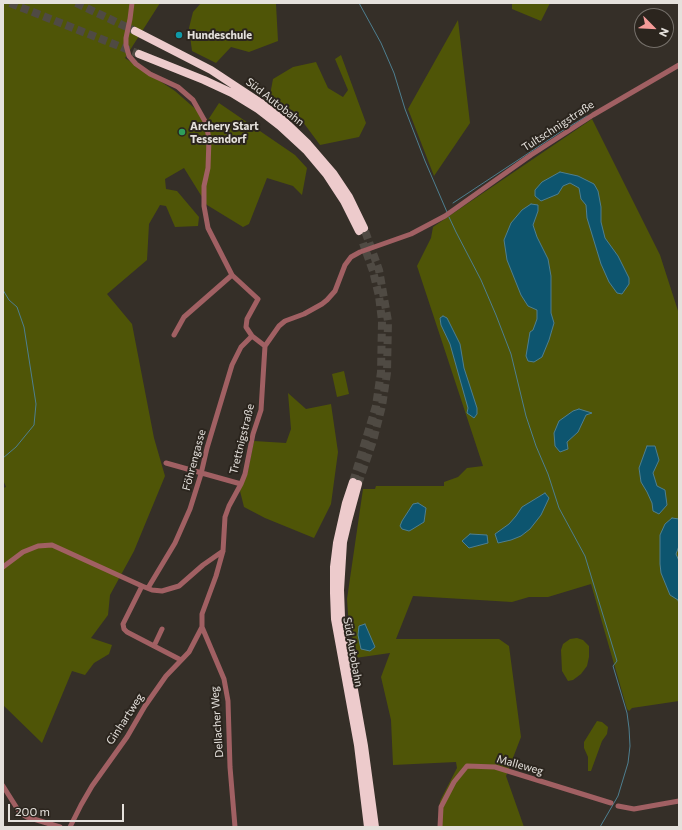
<!DOCTYPE html>
<meta charset="utf-8">
<style>
body{margin:0}
#map{position:relative;width:682px;height:830px;overflow:hidden;background:#352f28;font-family:Commissioner,sans-serif}
canvas{display:block}
.frame{position:absolute;inset:0;border:4px solid #e5e1dc;pointer-events:none}
.north{position:absolute;left:634px;top:8px;width:40px;height:40px;box-sizing:border-box;background:#2b251e;border:1px solid #75706a;border-radius:50%;rotate:114deg;font-size:11px;font-weight:700;line-height:16px;text-align:center;color:#e5e1dc}
.north::after{content:'';display:block;margin:auto;width:14px;height:18px;background:#f59b98;clip-path:polygon(50% 0,100% 100%,50% 72%,0 100%)}
.scale{position:absolute;left:8px;top:804px;width:116px;height:18px;box-sizing:border-box;border:2px solid #e5e1dc;border-top:0;padding-left:5px;font-size:12px;line-height:14px;white-space:nowrap;color:#e5e1dc;-webkit-text-stroke:3px #2b251e;paint-order:stroke}
</style>
<div id="map">
<canvas width="682" height="830"></canvas>
<div class="frame"></div>
<div class="north">N</div>
<div class="scale">200 m</div>
</div>
<script>
const context = document.querySelector('canvas').getContext('2d');
context.lineJoin = 'round';
function paint(path, color) {
  context.fillStyle = color;
  context.fill(path, 'evenodd');
}
function shape(rows) {
  const path = new Path2D();
  for (const r of rows) {
    path.moveTo(r[0], r[1]);
    for (let i = 2; i < r.length; i += 2) path.lineTo(r[i], r[i + 1]);
  }
  return path;
}
function stroke(path, color, width, dash) {
  context.strokeStyle = color;
  context.lineWidth = width;
  context.lineCap = dash ? 'butt' : 'round';
  context.setLineDash(dash || []);
  context.stroke(path);
}
function write(font, color, halo, rows, align = 'center') {
  context.font = font + ' Commissioner,sans-serif';
  context.lineWidth = 4;
  context.setLineDash([]);
  context.textBaseline = 'middle';
  context.strokeStyle = halo;
  context.fillStyle = color;
  for (const [text, x, y, turn = 0] of rows) {
    context.save();
    context.translate(x, y);
    context.rotate((+turn || 0) * Math.PI / 180);
    context.textAlign = isNaN(turn) ? turn : align;
    if (halo) context.strokeText(text, 0, 0);
    context.fillText(text, 0, 0);
    context.restore();
  }
}
const green = shape([
 [3,3,160,3,125,58,175,91,208,120,219,103,295,155,307,168,302,195,293,186,267,178,249,224,243,227,207,205,184,168,165,179,166,189,177,191,199,217,198,226,175,227,166,206,160,205,149,224,147,260,107,294,132,324,154,438,165,476,134,551,110,595,108,615,91,638,112,645,109,654,94,663,85,675,72,671,42,743,3,705,3,488,6,487,3,480,3,471,4,470,3,468],
 [201,3,276,4,278,41,249,52,231,47,216,63,192,51,189,28,193,12],
 [512,3,550,3,541,21,512,9],
 [458,20,470,123,434,176,408,109],
 [341,55,366,123,359,137,320,145,297,114,270,95,273,79,293,67,316,62,328,88,343,97,348,90,335,59],
 [592,119,660,255,679,314,679,701,632,708,629,711,627,709,591,584,548,597,529,597,512,602,413,596,396,639,499,639,509,646,521,737,506,776,524,827,438,827,440,801,457,768,456,762,393,765,391,720,381,677,390,653,355,658,351,627,349,628,347,599,363,489,375,489,376,486,444,486,444,482,458,477,467,468,483,466,417,266,431,238,433,227],
 [344,371,349,394,337,397,332,374],
 [288,393,306,409,331,404,338,452,331,504,314,538,265,518,244,507,240,491,248,471,254,441,286,443,291,429],
 [577,638,583,640,589,646,589,657,587,666,581,674,573,680,568,681,562,671,561,650,563,644,570,639],
 [597,721,602,722,608,727,607,734,602,741,591,771,588,771,588,757,584,748,584,742]
]);
const water = shape([
 [560,172,578,176,594,184,598,191,601,207,601,222,605,238,618,256,629,278,629,284,622,294,617,293,609,282,601,264,587,218,586,205,581,199,579,188,570,183,563,186,558,194,541,201,535,196,535,190,542,182,560,172],
 [531,204,538,205,538,211,533,225,537,237,548,259,551,276,551,313,554,323,549,340,542,357,534,362,528,361,526,356,530,332,533,330,537,319,537,310,528,306,521,295,507,260,504,240,511,223,522,210,531,204],
 [443,316,447,318,460,344,464,368,477,408,477,414,474,418,467,413,468,408,450,344,441,325,440,318,443,316],
 [579,409,592,413,586,415,578,432,567,442,568,449,560,452,555,446,554,433,559,421,573,411,579,409],
 [647,446,655,446,659,460,653,473,657,486,665,490,667,505,659,514,653,511,652,503,647,492,641,482,639,468,647,446],
 [545,493,549,498,541,515,530,529,521,536,511,540,498,543,495,534,509,524,516,516,522,507,545,493],
 [418,503,426,508,424,522,411,530,409,531,402,529,400,526,402,521,413,504,418,503],
 [672,518,679,519,679,546,676,554,679,561,679,604,678,600,670,595,661,573,660,564,660,535,665,524,672,518],
 [470,534,487,535,488,543,469,548,462,541,470,534],
 [365,624,375,647,370,651,361,649,358,635,359,626,365,624]
]);
const stream = shape([
 [359,3,381,43,394,73,405,109,425,161,447,212],
 [453,203,562,131,587,116],
 [449,217,456,232,481,280,496,315,511,354,526,416,536,446,548,474,559,508,585,556,617,661,613,666,627,713,629,728,630,746,628,763,618,796,600,827],
 [3,290,9,300,17,307,24,327,36,404,34,425,16,447,3,458]
]);
const highwayTunnel = shape([
 [10,3,139,54],
 [76,3,135,31],
 [353,482,376,406,381,372,382,321,379,296,373,271,363,243],
 [358,484,373,441,382,406,387,373,388,321,379,270,364,228]
]);
const minor = shape([
 [132,3,130,19,126,38,126,45,129,56,136,64,150,74,178,87,193,100,206,123,209,139,208,168,204,186,204,206,208,228,232,275,258,299,247,319,246,327,252,336,265,346],
 [174,335,184,317,232,275],
 [265,346,279,326,285,321,304,314,322,304,327,300,335,291,345,265,351,257,360,252,411,234,445,216,531,155,593,115,679,65],
 [166,463,241,484],
 [3,567,23,552,38,546,52,545,142,586,152,590,162,591,179,586,203,565,223,551],
 [142,586,123,624,124,629,127,632,181,660],
 [148,588,175,543,190,509,201,474,207,448,232,365,241,347,252,336],
 [154,646,162,629],
 [3,786,20,813,27,817,60,827],
 [618,806,634,809,679,801],
 [70,827,81,805,92,786,127,737,145,706,166,676,189,652,202,627],
 [235,827,230,767,228,701,224,679,202,627,202,614,216,576,223,551,225,517,229,506,241,484,245,474,253,434,261,410,265,346],
 [440,827,441,807,454,782,467,766,495,767,611,803]
]);
const highway = shape([
 [135,31,211,70,261,103,284,121,308,144,333,173,349,197,364,228],
 [139,54,204,80,232,93,258,109,280,126,306,150,327,175,344,201,359,231],
 [353,482,346,503,337,543,334,567,334,593,335,619,358,745,368,827],
 [358,484,348,521,343,542,340,590,341,617,364,746,375,827]
]);
const markers = [
 [179,35,4,"#0f9aa8"],
 [182,132,4,"#2e9e5b"]
];
const poiNames = [
 ["Hundeschule",187,35],
 ["Archery Start",190,126],
 ["Tessendorf",190,139]
];
const streetNames = [
 ["Süd Autobahn",275,102,38],
 ["Tultschnigstraße",558,126,-33],
 ["Trettnigstraße",242,439,-76],
 ["Föhrengasse",194,460,-75],
 ["Süd Autobahn",353,652,80],
 ["Ginhartweg",125,719,-57],
 ["Dellacher Weg",217,722,-94],
 ["Malleweg",520,765,16]
];
paint(green, '#4f5507');
paint(water, '#0d556f');
stroke(water, '#4e7f90', 1);
stroke(stream, '#4e7f90', 1);
stroke(highwayTunnel, '#4f4a43', 8, [8, 4]);
stroke(minor, '#a16063', 5);
stroke(highway, '#edcbcc', 8);
for (const [x, y, r, color] of markers) {
  const dot = new Path2D();
  dot.arc(x, y, r, 0, 2 * Math.PI);
  context.fillStyle = color;
  context.fill(dot);
  stroke(dot, '#2b251e', 1.5);
}
write('bold 11px', '#e5e1dc', '#2b251e', poiNames, 'left');
write('11px', '#e5e1dc', '#2b251e', streetNames);
</script>
